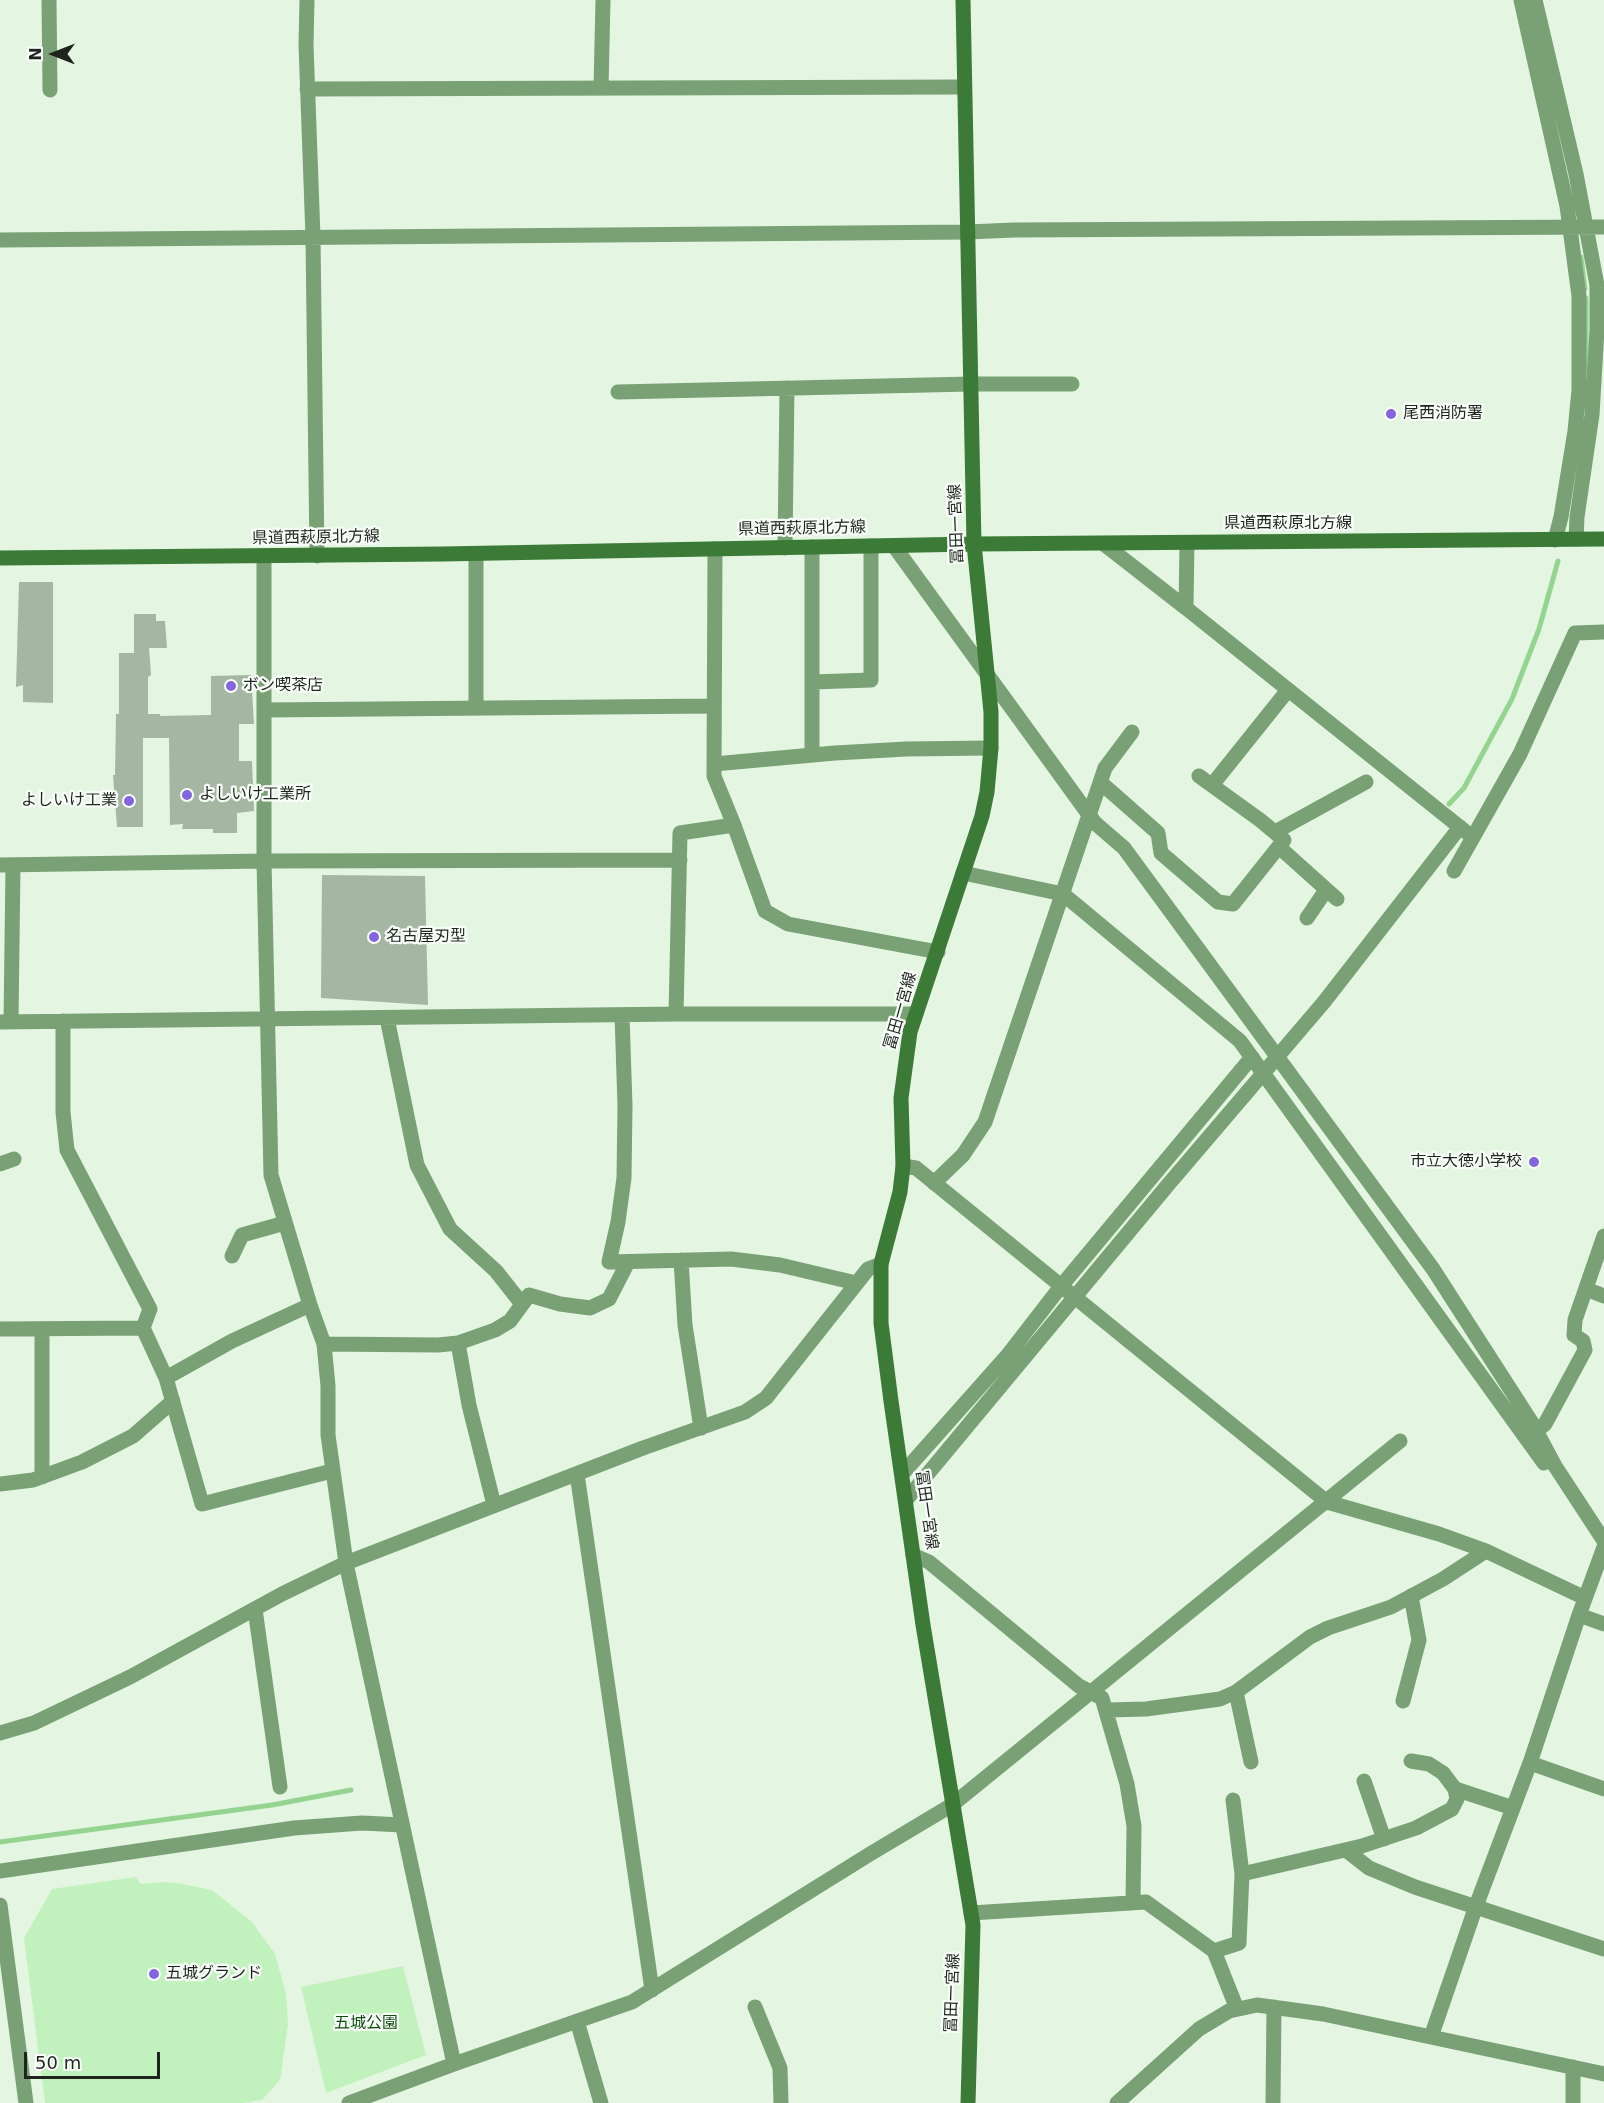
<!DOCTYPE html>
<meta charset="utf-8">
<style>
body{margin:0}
#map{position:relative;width:1604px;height:2103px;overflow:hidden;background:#e4f6e2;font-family:"DejaVu Sans",sans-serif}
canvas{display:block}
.north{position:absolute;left:24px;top:24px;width:60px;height:60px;-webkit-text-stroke:4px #fafefa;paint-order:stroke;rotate:270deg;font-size:16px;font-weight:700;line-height:24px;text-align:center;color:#1f251e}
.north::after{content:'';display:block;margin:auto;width:21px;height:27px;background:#1f251e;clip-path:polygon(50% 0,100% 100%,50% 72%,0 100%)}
.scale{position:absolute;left:24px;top:2052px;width:136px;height:27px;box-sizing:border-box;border:3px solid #1f251e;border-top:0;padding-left:8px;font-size:18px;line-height:21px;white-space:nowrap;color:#1f251e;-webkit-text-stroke:4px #fafefa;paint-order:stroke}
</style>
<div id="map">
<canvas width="1604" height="2103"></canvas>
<div class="north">N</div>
<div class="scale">50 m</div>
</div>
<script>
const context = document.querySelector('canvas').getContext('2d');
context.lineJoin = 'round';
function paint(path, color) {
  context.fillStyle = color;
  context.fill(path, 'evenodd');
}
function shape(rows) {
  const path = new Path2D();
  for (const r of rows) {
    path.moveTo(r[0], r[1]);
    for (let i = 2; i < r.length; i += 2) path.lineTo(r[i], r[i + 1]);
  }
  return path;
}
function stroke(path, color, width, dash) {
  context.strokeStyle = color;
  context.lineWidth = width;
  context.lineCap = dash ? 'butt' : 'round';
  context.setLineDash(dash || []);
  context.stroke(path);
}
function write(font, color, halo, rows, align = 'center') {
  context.font = font + ' "DejaVu Sans","Noto Sans JP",sans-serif';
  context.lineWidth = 4.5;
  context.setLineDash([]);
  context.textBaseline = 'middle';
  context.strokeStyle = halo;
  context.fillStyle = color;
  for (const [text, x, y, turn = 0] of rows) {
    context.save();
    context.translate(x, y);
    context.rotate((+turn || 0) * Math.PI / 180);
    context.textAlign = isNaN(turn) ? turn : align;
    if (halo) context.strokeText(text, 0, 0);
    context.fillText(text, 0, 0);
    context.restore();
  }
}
const green = shape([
 [136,1877,141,1884,164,1882,183,1884,212,1890,252,1922,275,1954,286,1994,288,2024,280,2080,262,2100,244,2103,45,2103,24,1938,52,1889],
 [403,1966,426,2055,326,2093,301,1987]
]);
const stream = shape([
 [1581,257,1585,289],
 [1586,298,1586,373],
 [1449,804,1464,788,1512,699,1539,629,1558,561],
 [0,1842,272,1805,351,1790]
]);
const building = shape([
 [19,582,53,582,53,703,23,702,23,685,16,687],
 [134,614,156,614,156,621,165,621,167,648,149,648,151,675,148,677,148,714,160,714,160,716,211,715,211,676,251,675,254,724,239,724,239,761,252,761,254,811,237,813,237,833,213,833,213,829,182,829,183,824,170,825,169,738,143,738,143,827,117,827,113,775,115,775,116,714,119,714,119,653,134,653],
 [322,875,425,876,428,1005,321,998]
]);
const minor = shape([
 [49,0,50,90],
 [307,0,306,45,313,237,317,556],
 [1521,0,1567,206,1579,296,1579,390,1575,431,1561,517,1555,540],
 [1535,0,1576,174,1597,285,1597,330,1592,415,1577,517,1576,539],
 [601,88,603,0],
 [307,89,964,87],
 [0,240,968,232,1014,230,1604,227],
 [618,392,971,384,1072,384],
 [1187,543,1186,608,1466,832],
 [1104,544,1186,608],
 [894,546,1095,823,1124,848,1433,1269,1532,1423,1555,1466,1604,1541],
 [785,548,787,388],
 [715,549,714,776,734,825,765,911,788,924,938,952],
 [476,554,476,708],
 [264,557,264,861,271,1175,310,1305,324,1344,328,1386,328,1435,346,1563,454,2064],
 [812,682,871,680,871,546],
 [265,710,714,706],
 [812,755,812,547],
 [714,764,835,753,906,749,991,748],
 [1100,782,1158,833,1161,853,1218,902,1233,904,1284,840,1260,820,1199,776],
 [1212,785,1288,690],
 [1275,832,1366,782],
 [1279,847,1337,899],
 [0,865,264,861,680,860],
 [963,873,1063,894,1240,1041,1544,1463],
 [1307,918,1326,890],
 [676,1014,680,833,734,825],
 [622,1015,625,1106,624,1178,618,1222,609,1262,731,1259,780,1265,856,1283],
 [387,1018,417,1165,450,1229,496,1271,522,1304],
 [63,1021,63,1112,67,1150,150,1309,143,1328],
 [0,1022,676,1014,916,1014],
 [11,1022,13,865],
 [0,1164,14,1159],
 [903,1166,916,1168,1327,1502,1439,1534,1486,1551,1585,1598],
 [934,1183,963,1155,985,1122,1105,768,1132,732],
 [232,1256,242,1235,285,1223],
 [681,1260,685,1325,701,1428],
 [1586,1289,1604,1296],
 [0,1329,143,1328,166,1378,202,1504,332,1471],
 [42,1329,42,1477],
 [458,1343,469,1405,494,1505],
 [324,1344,438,1345,458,1343,495,1330,510,1321,529,1295,560,1304,590,1308,609,1299,628,1262],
 [166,1378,232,1341,310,1305],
 [1536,1431,1545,1424,1585,1350,1583,1341,1574,1335,1575,1320,1604,1236],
 [903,1473,1007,1356,1062,1285,1252,1057],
 [577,1474,652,1990],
 [0,1484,33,1480,82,1462,133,1436,173,1401],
 [906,1500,1167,1186,1324,1002,1460,827],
 [913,1555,929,1562,1079,1686,1102,1698,1127,1784,1134,1826,1133,1903],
 [255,1609,280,1787],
 [1579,1615,1604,1624],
 [1236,1692,1251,1762],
 [1403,1701,1419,1640,1411,1596],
 [1107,1710,1146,1709,1220,1699,1236,1692,1310,1637,1328,1628,1391,1607,1443,1579,1486,1551],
 [0,1733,34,1723,130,1677,282,1594,346,1563,643,1448,745,1412,766,1398,868,1269,881,1264],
 [1411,1761,1429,1764,1443,1773,1455,1789,1513,1808],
 [1530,1763,1604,1789],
 [1364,1781,1384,1839],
 [1233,1800,1242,1874],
 [1346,1850,1369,1868,1415,1887,1604,1949],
 [0,1905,26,2103],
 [971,1913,1146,1902,1214,1951,1237,2009],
 [1214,1951,1239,1943,1242,1874,1362,1846,1416,1828,1452,1809,1457,1799,1455,1789],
 [755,2007,780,2068,781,2103],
 [577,2021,601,2103],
 [1431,2037,1476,1906,1530,1763,1579,1615,1604,1547],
 [349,2103,454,2064,632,2002,870,1854,952,1805,1400,1441],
 [1117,2103,1199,2029,1229,2011,1257,2005,1323,2014,1604,2074],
 [1273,2103,1274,2007],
 [1573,2103,1573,2067]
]);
const tertiary = shape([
 [1454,871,1520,754,1575,633,1604,632],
 [0,1871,294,1828,362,1823,402,1825]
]);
const secondary = shape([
 [963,0,974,544,991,712,991,748,987,792,982,816,910,1032,901,1098,903,1166,900,1192,881,1264,881,1323,891,1401,923,1625,973,1925,968,2103],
 [0,558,443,554,974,544,1604,539]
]);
const markers = [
 [1391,414,6,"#8564df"],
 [231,686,6,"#8564df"],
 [187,795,6,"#8564df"],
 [129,801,6,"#8564df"],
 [374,937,6,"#8564df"],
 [1534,1162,6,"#8564df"],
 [154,1974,6,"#8564df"]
];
const poiNames = [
 ["尾西消防署",1403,414],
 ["ボン喫茶店",243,686],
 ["よしいけ工業所",199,795],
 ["よしいけ工業",117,801,"right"],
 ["名古屋刃型",386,937],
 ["市立大徳小学校",1522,1162,"right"],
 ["五城グランド",166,1974]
];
const streetNames = [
 ["冨田一宮線",957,524,-92],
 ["県道西萩原北方線",1288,524],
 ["県道西萩原北方線",802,529,-1],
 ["県道西萩原北方線",316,538,-1],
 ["冨田一宮線",901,1011,-74],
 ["冨田一宮線",926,1510,82],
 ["冨田一宮線",953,1993,-88]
];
const parkNames = [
 ["五城公園",366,2024]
];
paint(green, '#c1f1bc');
stroke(stream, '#95d490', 5);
paint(building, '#a5b6a3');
stroke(minor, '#79a175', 15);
stroke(tertiary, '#79a175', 15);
stroke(secondary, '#3c7a38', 15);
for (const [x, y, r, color] of markers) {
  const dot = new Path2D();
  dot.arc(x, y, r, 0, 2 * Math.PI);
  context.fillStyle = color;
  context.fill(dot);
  stroke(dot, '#fafefa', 2);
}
write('16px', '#1f251e', '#fafefa', poiNames, 'left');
write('16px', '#1f251e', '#fafefa', streetNames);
write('16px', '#0e4f0d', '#fafefa', parkNames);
</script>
